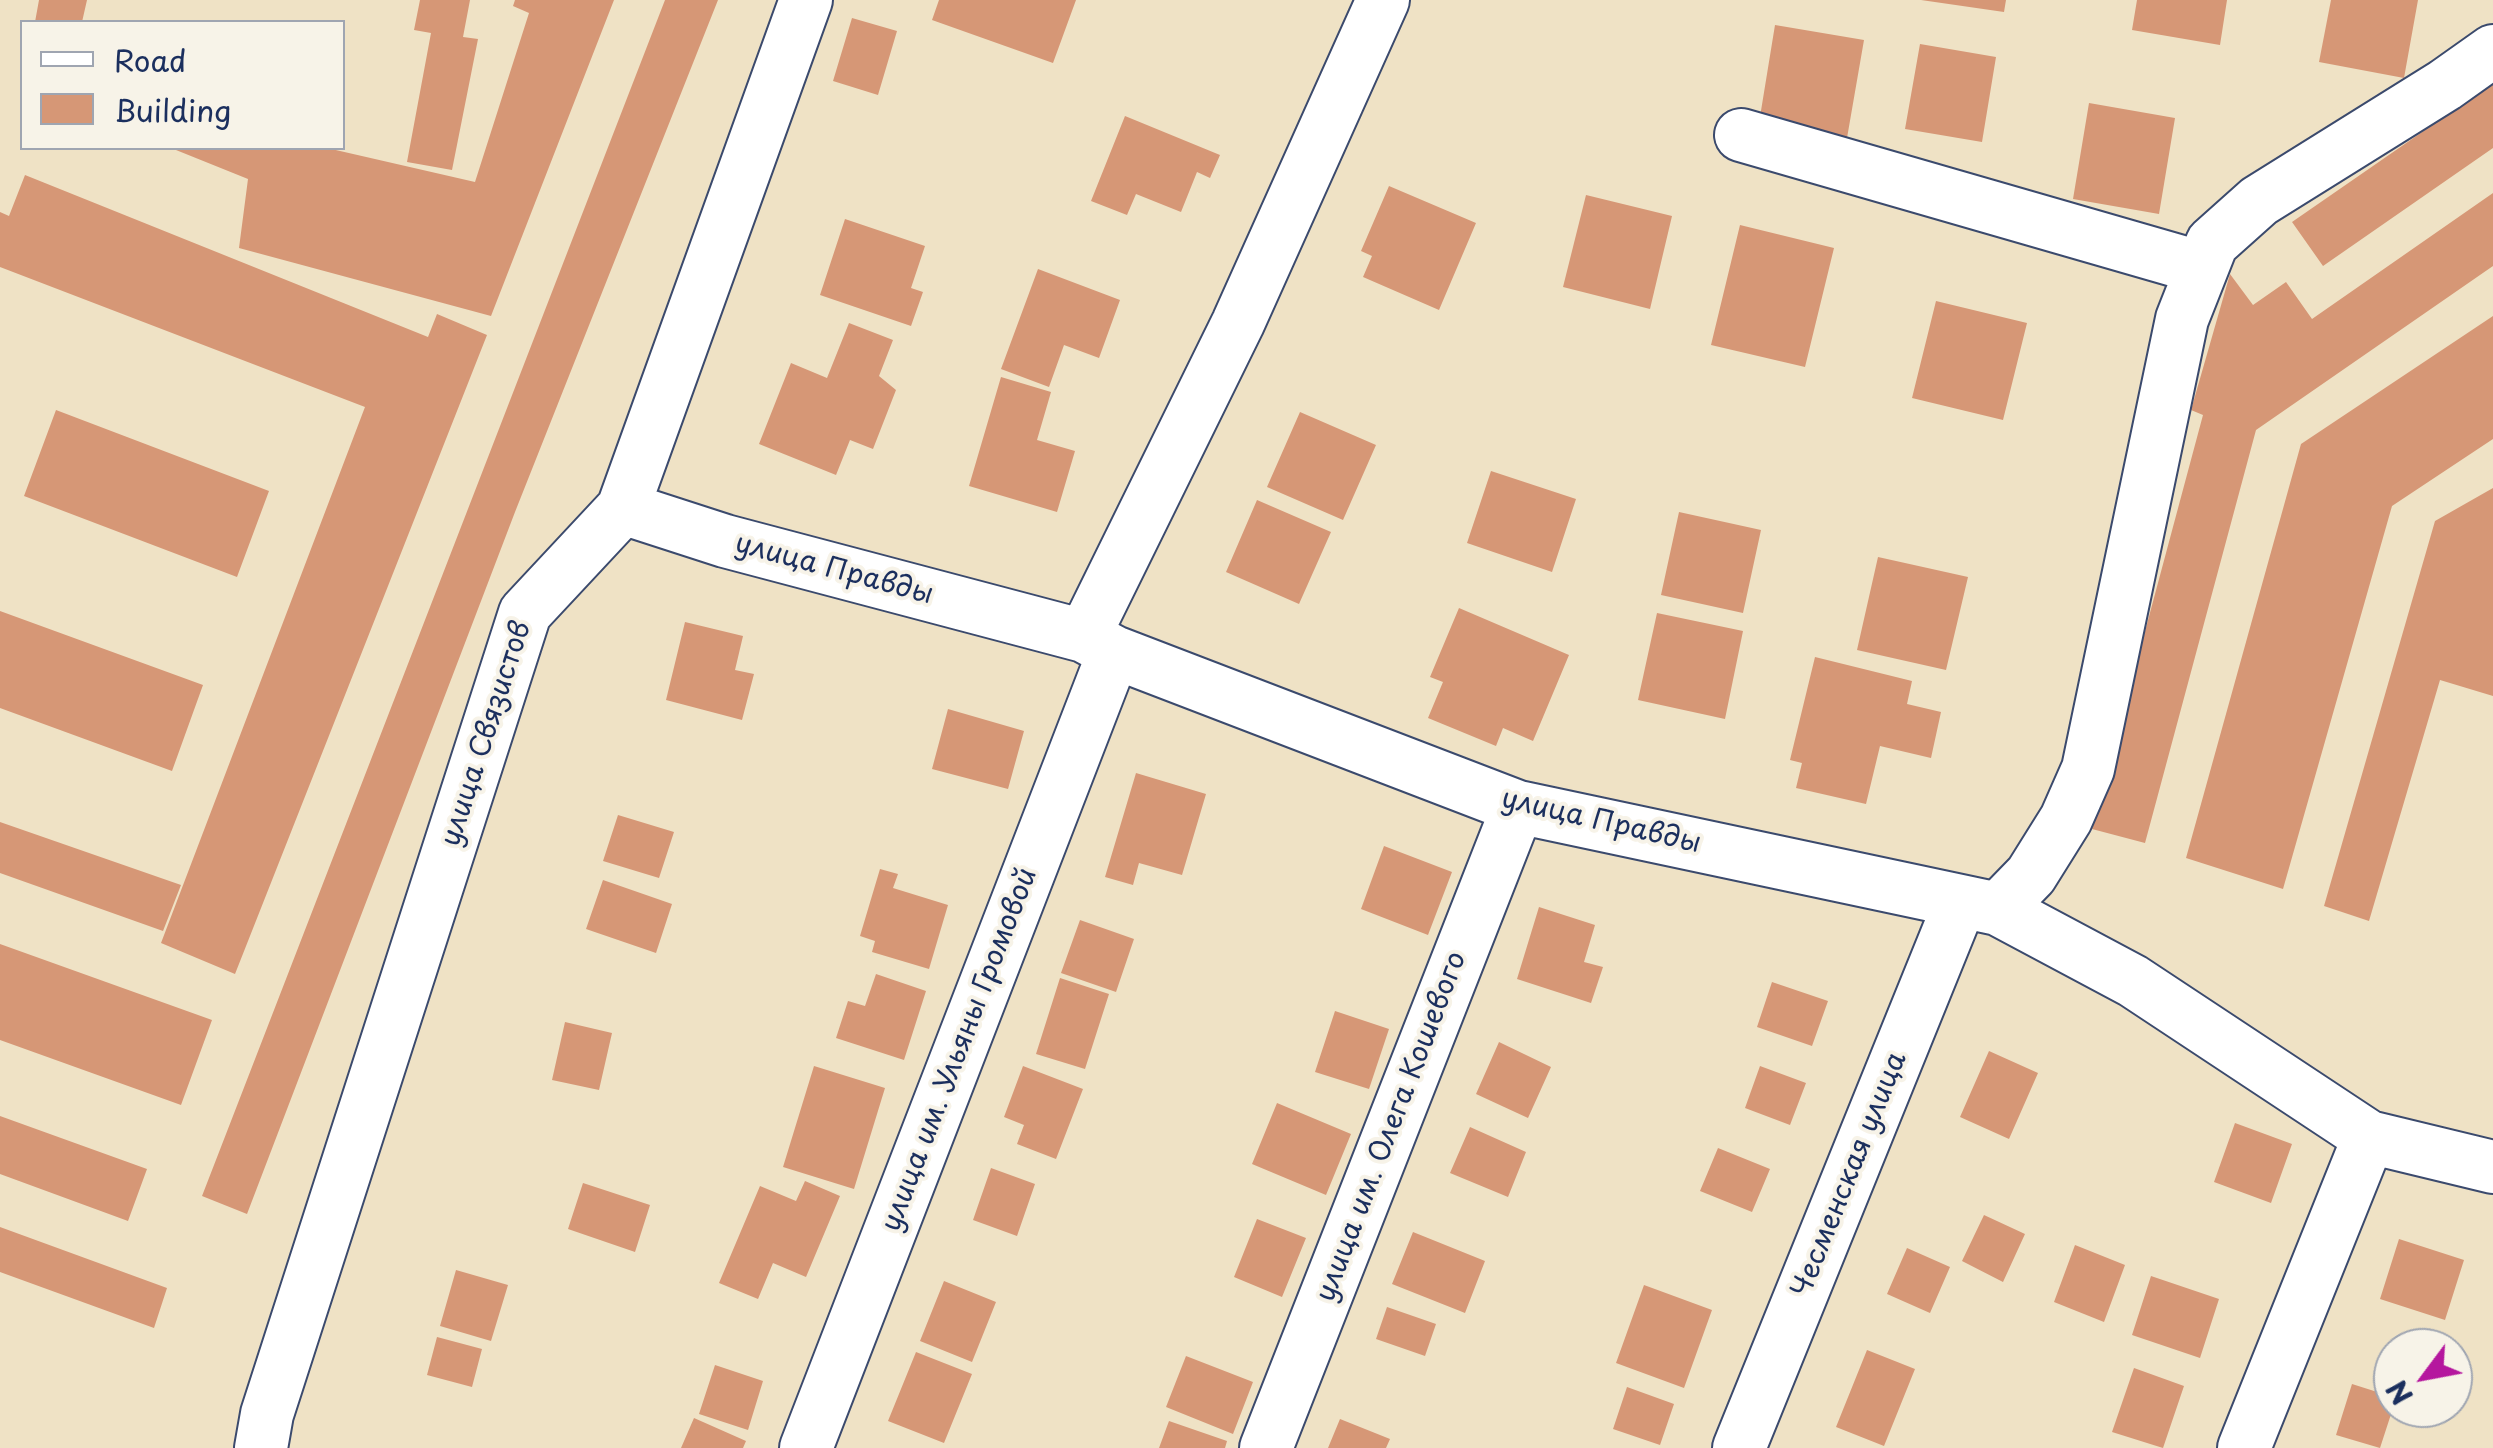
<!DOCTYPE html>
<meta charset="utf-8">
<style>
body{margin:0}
#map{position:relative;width:2493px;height:1448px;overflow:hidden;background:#efe2c5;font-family:"Playpen Sans",sans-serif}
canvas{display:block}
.legend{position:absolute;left:20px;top:20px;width:325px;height:130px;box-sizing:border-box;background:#f7f3e8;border:2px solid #9fa5b1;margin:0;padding:12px 18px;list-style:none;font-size:30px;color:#1b2f5e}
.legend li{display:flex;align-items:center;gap:20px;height:50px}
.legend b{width:50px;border:2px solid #9fa5b1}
.north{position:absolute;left:2373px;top:1328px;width:100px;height:100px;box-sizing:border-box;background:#f7f3e8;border:2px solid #9fa5b1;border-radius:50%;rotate:238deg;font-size:28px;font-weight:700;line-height:40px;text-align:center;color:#1b2f5e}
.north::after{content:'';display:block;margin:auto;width:35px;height:45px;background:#b5179e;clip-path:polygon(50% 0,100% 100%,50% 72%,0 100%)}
</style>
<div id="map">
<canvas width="2493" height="1448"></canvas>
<ul class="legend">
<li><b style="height:12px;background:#fff"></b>Road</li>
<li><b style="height:28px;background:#d69776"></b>Building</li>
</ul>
<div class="north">N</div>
</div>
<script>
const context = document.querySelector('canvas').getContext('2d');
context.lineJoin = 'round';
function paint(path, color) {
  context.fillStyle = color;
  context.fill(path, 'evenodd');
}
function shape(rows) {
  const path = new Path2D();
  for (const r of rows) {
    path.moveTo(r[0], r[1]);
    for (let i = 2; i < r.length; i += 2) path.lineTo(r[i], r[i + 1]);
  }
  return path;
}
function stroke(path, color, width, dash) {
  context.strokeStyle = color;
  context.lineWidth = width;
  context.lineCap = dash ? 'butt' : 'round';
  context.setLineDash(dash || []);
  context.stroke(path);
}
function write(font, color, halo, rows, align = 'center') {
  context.font = font + ' "Playpen Sans",sans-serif';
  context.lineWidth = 8;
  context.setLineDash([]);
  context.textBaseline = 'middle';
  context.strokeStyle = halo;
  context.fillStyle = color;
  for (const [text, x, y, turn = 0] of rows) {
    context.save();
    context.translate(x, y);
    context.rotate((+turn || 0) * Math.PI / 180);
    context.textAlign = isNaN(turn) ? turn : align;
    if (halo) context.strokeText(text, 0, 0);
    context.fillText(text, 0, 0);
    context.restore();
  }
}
const building = shape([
 [39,0,87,0,82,22,35,22],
 [420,0,470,0,463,37,478,39,452,170,407,162,431,33,414,30],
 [515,0,614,0,491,316,239,248,248,179,171,148,327,148,475,182,529,13,513,6],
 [665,0,718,0,515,512,247,1214,202,1196],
 [939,0,1076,0,1053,63,932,20],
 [1921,0,2006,0,2004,12],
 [2137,0,2227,0,2220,45,2132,30],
 [2331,0,2418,0,2404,78,2319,62],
 [852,18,897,31,878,95,833,81],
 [1775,25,1864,40,1847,138,1759,123],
 [1920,44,1996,57,1982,142,1905,129],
 [2493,83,2493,148,2323,266,2292,222],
 [2089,103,2175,118,2159,214,2073,199],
 [1125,116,1220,155,1210,178,1197,172,1181,212,1136,194,1127,215,1091,201],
 [25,175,428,337,437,314,487,335,235,974,161,943,365,407,0,267,0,212,9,216],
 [1389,186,1476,223,1439,310,1363,277,1372,256,1361,251],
 [2493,193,2493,266,2256,430,2145,843,2092,829,2203,415,2191,410,2230,274,2253,305,2286,282,2312,319],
 [1586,195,1672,216,1650,309,1563,287],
 [845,219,925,246,911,288,923,292,911,326,820,295],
 [1740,225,1834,248,1805,367,1711,345],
 [1038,269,1120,300,1099,358,1064,345,1049,387,1001,369],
 [1936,301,2027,323,2003,420,1912,398],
 [2493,316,2493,439,2392,506,2283,889,2186,858,2301,444],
 [849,323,893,340,879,376,896,390,873,449,850,440,836,475,759,444,791,363,827,378],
 [1001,377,1051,392,1037,440,1075,451,1057,512,969,486],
 [56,410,269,491,237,577,24,496],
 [1300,412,1376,445,1343,520,1267,487],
 [1491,471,1576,499,1552,572,1467,543],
 [2493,488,2493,696,2440,680,2369,921,2324,906,2435,521],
 [1257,500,1331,532,1299,604,1226,572],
 [1679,512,1761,530,1743,613,1661,595],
 [1878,557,1968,577,1946,670,1857,650],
 [1459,608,1569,655,1533,741,1503,728,1496,746,1428,718,1443,682,1430,677],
 [0,611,203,685,172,771,0,708],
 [1657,613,1743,631,1725,719,1638,700],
 [685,622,743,636,735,670,754,674,742,720,666,700],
 [1815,657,1912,681,1907,704,1941,712,1931,758,1880,746,1866,804,1796,788,1802,763,1790,760],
 [948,709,1024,731,1008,789,932,769],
 [1136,773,1206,794,1182,875,1139,863,1133,885,1105,877],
 [618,815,674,832,659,878,603,861],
 [0,822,181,885,163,931,0,873],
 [1384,846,1452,872,1428,935,1361,909],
 [880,869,898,874,893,888,948,905,929,969,872,952,875,941,860,936],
 [603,880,672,904,656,953,586,929],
 [1539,907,1595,925,1584,962,1603,967,1591,1003,1517,979],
 [1080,920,1134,939,1116,992,1061,973],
 [0,944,212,1020,181,1105,0,1040],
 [876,974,926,991,904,1060,836,1038,848,1001,865,1006],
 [1060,978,1109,994,1085,1069,1036,1054],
 [1772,982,1828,1001,1812,1046,1757,1027],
 [1335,1011,1389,1029,1369,1089,1315,1072],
 [565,1022,612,1033,599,1090,552,1080],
 [1499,1042,1551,1067,1528,1118,1476,1094],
 [1989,1051,2038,1073,2009,1139,1960,1117],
 [814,1066,885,1088,854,1189,783,1167],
 [1023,1066,1083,1089,1056,1159,1017,1144,1024,1125,1004,1117],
 [1760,1066,1806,1083,1790,1125,1745,1108],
 [1277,1103,1351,1134,1326,1195,1252,1164],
 [0,1116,147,1169,128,1221,0,1174],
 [2235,1123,2292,1144,2271,1203,2214,1182],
 [1470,1127,1526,1152,1508,1197,1450,1173],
 [1718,1148,1770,1169,1752,1212,1700,1191],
 [991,1168,1035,1184,1017,1236,973,1220],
 [805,1181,840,1196,806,1277,773,1263,758,1299,719,1283,760,1186,796,1201],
 [583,1183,650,1205,635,1252,568,1229],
 [1984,1215,2025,1234,2003,1282,1962,1261],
 [1257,1219,1306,1238,1282,1297,1234,1277],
 [0,1227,167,1288,154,1328,0,1272],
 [1413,1232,1485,1261,1465,1313,1392,1284],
 [2399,1239,2464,1260,2445,1320,2380,1299],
 [2075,1245,2125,1265,2104,1322,2054,1302],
 [1907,1248,1950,1267,1930,1313,1887,1294],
 [456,1270,508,1285,491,1341,440,1326],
 [2151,1276,2219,1299,2200,1358,2132,1335],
 [944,1281,996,1302,972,1362,920,1341],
 [1644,1285,1712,1310,1684,1388,1616,1363],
 [1387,1307,1436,1324,1425,1356,1376,1339],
 [437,1337,482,1349,472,1387,427,1375],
 [1867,1350,1915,1369,1884,1446,1836,1427],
 [916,1352,972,1374,944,1443,888,1421],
 [1186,1356,1253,1382,1233,1434,1166,1407],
 [715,1365,763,1381,748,1430,699,1414],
 [2134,1368,2184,1386,2163,1448,2112,1432],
 [2352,1384,2393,1397,2393,1408,2380,1448,2336,1435],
 [1627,1387,1674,1404,1660,1445,1613,1429],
 [694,1418,746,1441,743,1448,681,1448],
 [1340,1419,1390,1439,1386,1448,1328,1448],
 [1169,1421,1227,1441,1225,1448,1159,1448]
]);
const street = shape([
 [1741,135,2202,268],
 [623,508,725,541,1084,636,1114,652,1518,807,1998,909,2133,981,2369,1137,2493,1167],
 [1084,636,1238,323,1383,0],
 [1998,909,2031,875,2066,819,2088,769,2182,319,2212,243,2259,201,2445,85,2493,51],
 [261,1448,267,1414,525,613,623,508,806,0],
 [806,1448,1114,652],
 [1266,1448,1518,807],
 [1739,1448,1960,903],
 [2244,1448,2369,1137]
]);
const streetNames = [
 ["улица Правды",834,570,15],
 ["улица Связистов",487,734,-72],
 ["улица Правды",1601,822,13],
 ["улица им. Ульяны Громовой",960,1050,-69],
 ["улица им. Олега Кошевого",1392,1127,-69],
 ["Чесменская улица",1850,1175,-68]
];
paint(building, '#d69776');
stroke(street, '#3b4a6d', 56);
stroke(street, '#fff', 52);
write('28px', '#1b2f5e', '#f7f3e8', streetNames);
</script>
